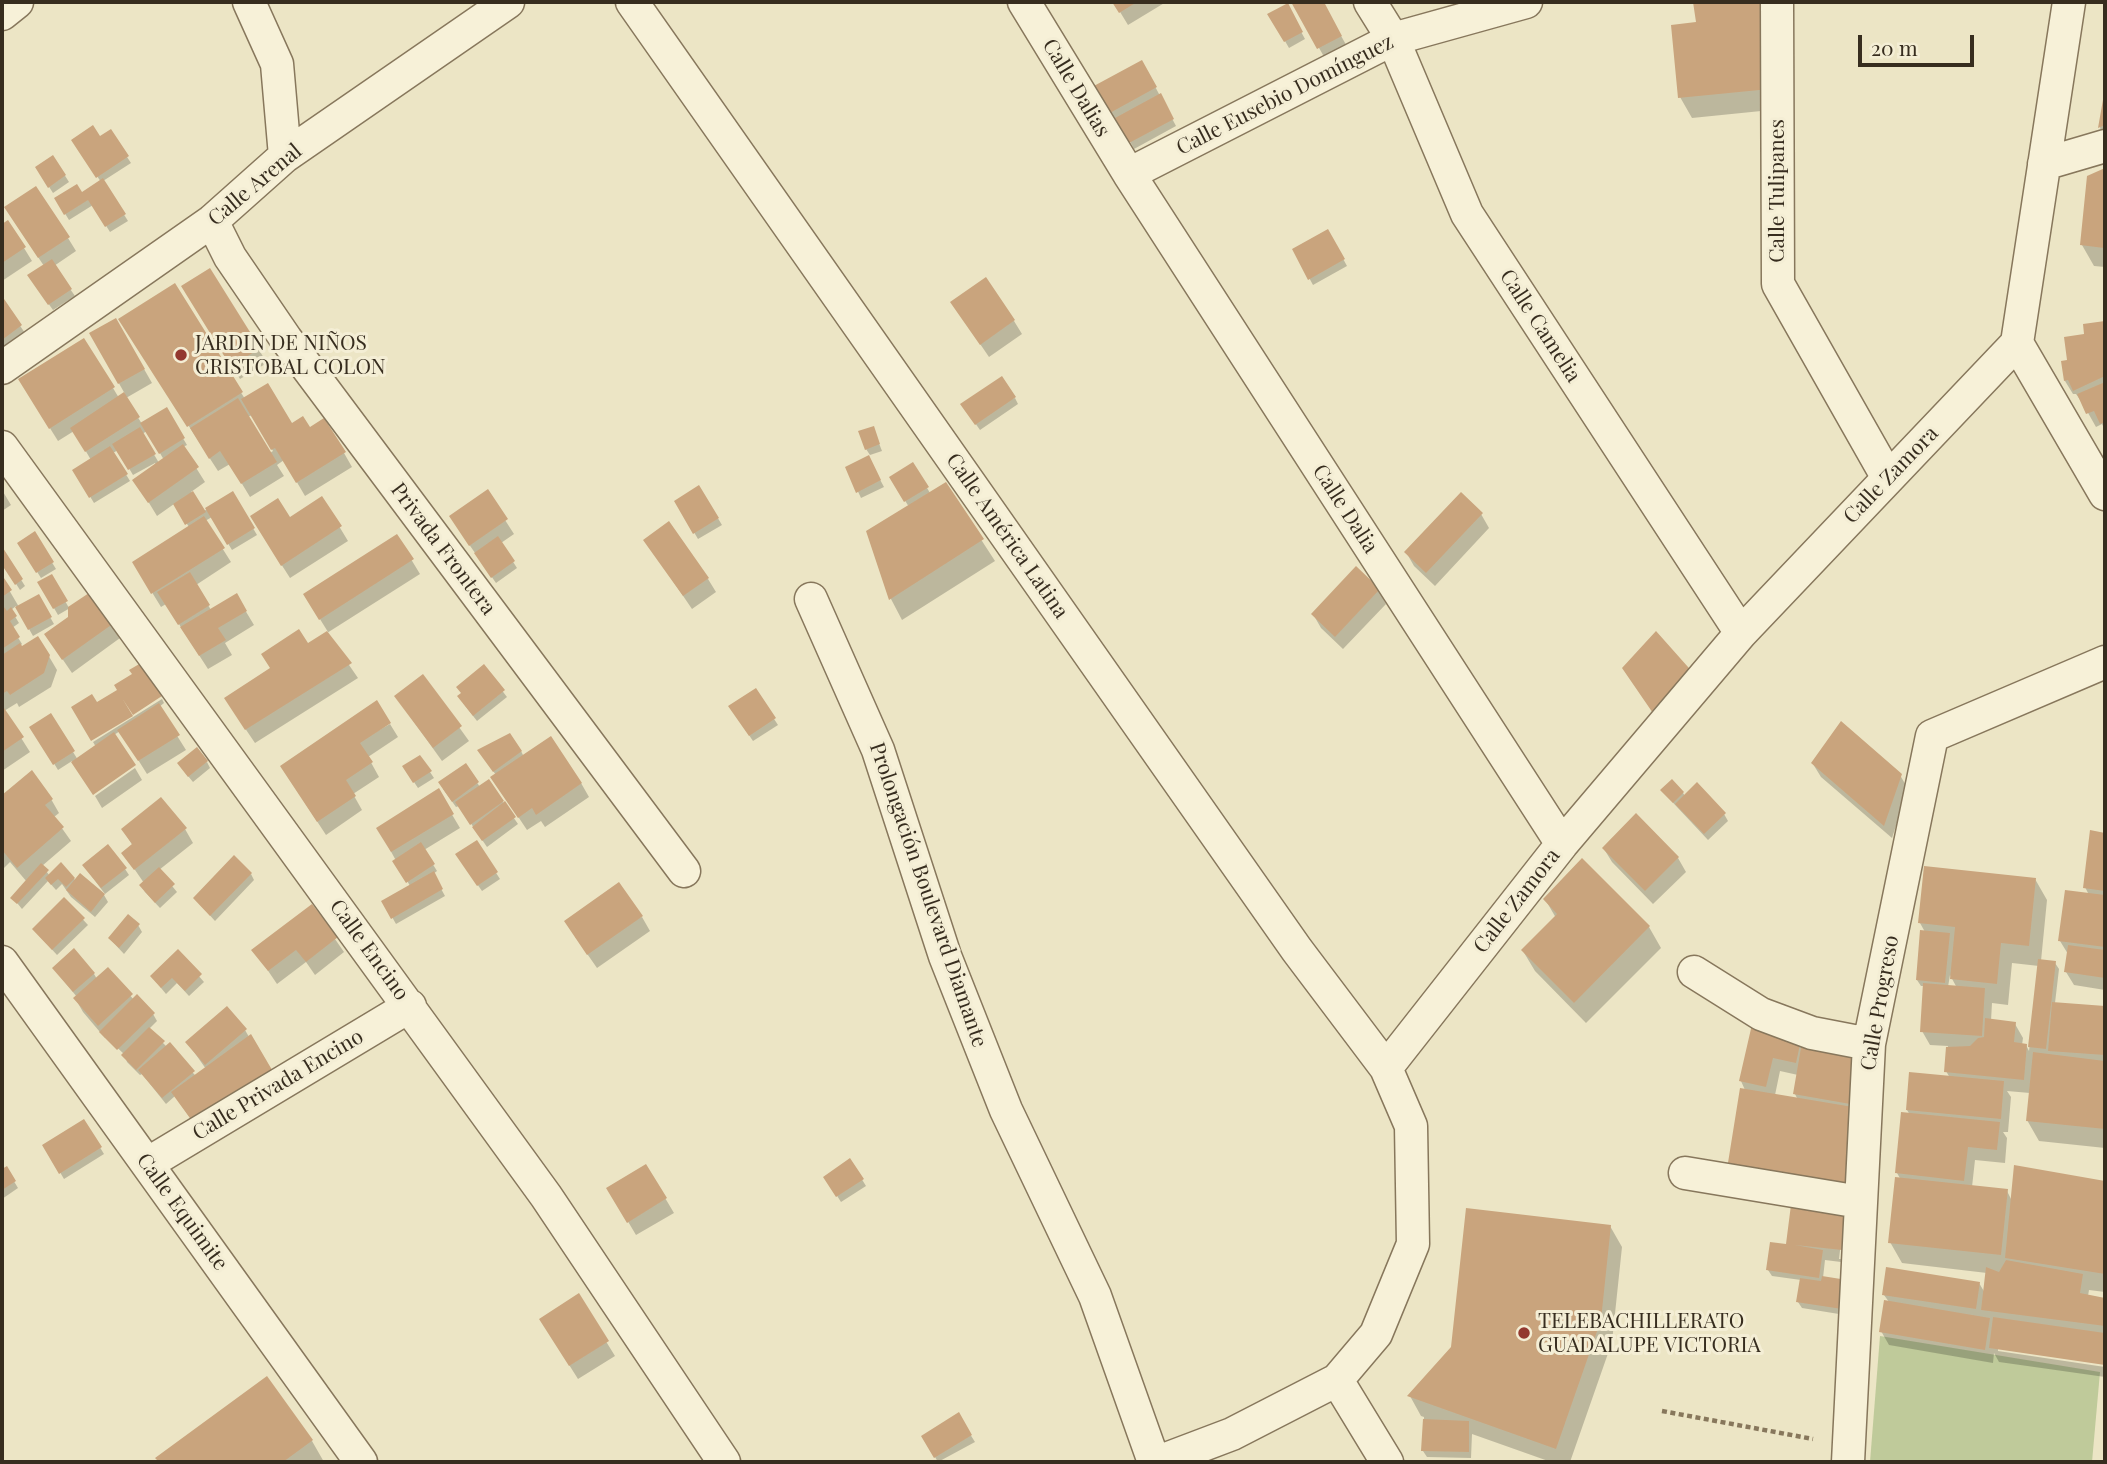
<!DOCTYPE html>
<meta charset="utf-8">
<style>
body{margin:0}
#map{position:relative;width:2107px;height:1464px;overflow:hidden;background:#ece5c5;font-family:"Playfair Display",serif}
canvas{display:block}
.frame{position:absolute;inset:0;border:4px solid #372d1f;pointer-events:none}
.scale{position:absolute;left:1858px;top:35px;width:116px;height:32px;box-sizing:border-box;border:4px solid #372d1f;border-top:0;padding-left:9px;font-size:21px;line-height:24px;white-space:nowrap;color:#372d1f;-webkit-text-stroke:5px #f4eed5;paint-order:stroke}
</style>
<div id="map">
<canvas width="2107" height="1464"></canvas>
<div class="frame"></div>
<div class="scale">20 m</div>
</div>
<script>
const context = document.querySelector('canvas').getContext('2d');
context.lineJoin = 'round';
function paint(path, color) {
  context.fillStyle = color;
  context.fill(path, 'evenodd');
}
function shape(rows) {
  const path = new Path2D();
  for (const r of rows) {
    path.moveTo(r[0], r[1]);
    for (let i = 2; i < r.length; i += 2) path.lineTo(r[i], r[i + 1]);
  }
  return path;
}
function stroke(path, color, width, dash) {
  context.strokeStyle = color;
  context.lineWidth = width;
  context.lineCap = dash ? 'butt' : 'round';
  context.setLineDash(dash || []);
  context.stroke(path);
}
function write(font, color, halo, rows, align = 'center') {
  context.font = font + ' "Playfair Display",serif';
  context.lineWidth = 6;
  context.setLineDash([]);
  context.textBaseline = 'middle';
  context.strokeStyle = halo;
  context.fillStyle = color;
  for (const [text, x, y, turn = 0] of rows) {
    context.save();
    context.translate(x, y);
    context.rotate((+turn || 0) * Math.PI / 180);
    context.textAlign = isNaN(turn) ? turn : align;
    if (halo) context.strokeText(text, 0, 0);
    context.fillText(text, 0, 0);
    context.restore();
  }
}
const green = shape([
 [1880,1336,2100,1372,2092,1462,1870,1462]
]);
const shadow = shape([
 [1114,2,1166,2,1128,25],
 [1293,2,1322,2,1349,50,1327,62],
 [1695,2,1770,2,1781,109,1692,118,1680,97,1697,24],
 [1287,6,1305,39,1289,48,1270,15],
 [1142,62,1176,126,1134,149,1121,124,1117,126,1095,87],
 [2105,96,2105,137,2100,128],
 [100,138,127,157,131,163,103,181,128,221,110,232,93,205,69,220,56,199,81,194,101,182,77,146],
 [53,157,69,182,53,193,37,168],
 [2105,170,2105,267,2094,266,2082,245,2088,177],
 [14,221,68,238,76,251,54,266,75,296,53,310,33,282,44,266],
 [8,222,32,261,2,281,2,226],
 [1328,231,1347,266,1313,285,1294,250],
 [210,270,267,363,240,379,191,300],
 [175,286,245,399,291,425,310,429,344,453,352,467,305,496,284,460,277,465,284,476,250,497,230,464,218,471,133,340],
 [252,415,273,451,270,453,248,417],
 [2,299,29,339,2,359],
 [961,316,1014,321,1022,334,989,357],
 [116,320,152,383,126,398,142,424,166,410,187,445,183,447,205,482,191,492,204,511,233,494,257,535,232,550,212,517,205,521,231,562,196,585,211,610,236,595,254,625,225,643,232,655,208,669,166,604,161,607,142,576,189,527,174,504,157,516,143,493,156,465,155,463,133,475,118,450,113,453,130,481,94,503,74,470,91,460,74,431,58,441,28,393,84,340,119,398,125,394,91,334],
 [147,431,164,460,159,463,142,434],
 [2105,323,2105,430,2102,424,2096,427,2083,404,2076,394,2073,394,2065,381,2063,363,2069,362,2086,336,2085,326],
 [1015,398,1018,404,980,430,966,410],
 [873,428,882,451,870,455,866,449],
 [868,457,884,487,861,498,847,468],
 [913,464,930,493,945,484,995,561,902,620,891,599,869,532,909,507,891,478],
 [699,487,722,525,698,539,676,502],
 [2,490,11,505,2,511],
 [487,492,514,534,501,543,517,568,496,583,459,530],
 [322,498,348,541,290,578,260,531,289,520],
 [1481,514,1489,528,1435,586,1414,566,1406,552],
 [34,533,56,569,41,578,19,543],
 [397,536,420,574,327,633,358,678,255,743,234,712,308,646,328,632,305,595],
 [645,540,708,579,716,592,692,609],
 [3,551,25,586,20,590,2,562],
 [51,576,69,608,92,594,120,638,72,673,46,635,69,618,70,608,58,615,39,582],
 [2,578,19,607,38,596,54,624,33,636,16,606,11,610,19,623,12,628,22,644,20,646,22,649,38,638,57,670,51,687,19,707,17,703,4,711,30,752,2,771],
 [1379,590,1386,604,1343,649,1321,628,1313,614],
 [484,667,507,697,477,721,463,703],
 [423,677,469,741,442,761,396,697],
 [755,690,778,725,753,741,734,713],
 [162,699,164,703,159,707,186,750,147,774,120,731,114,735,81,776,72,761,58,770,32,727,50,715,78,760,96,747,93,742],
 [390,724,398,737,368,757,379,777,353,794,362,810,326,835,290,780],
 [521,751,524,757,581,783,589,797,545,827,541,821,527,830,501,791,496,775,483,757],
 [420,757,434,778,418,788,404,767],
 [207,762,210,768,193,782,183,770],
 [1813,764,1900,775,1908,789,1892,838,1821,777],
 [465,765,480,787,488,781,518,824,487,847,459,806,456,807,443,789],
 [135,768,142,780,102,808,95,796],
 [31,773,51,799,59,813,54,817,71,841,42,866,50,876,61,865,76,881,104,895,108,902,95,917,71,897,62,884,56,890,48,881,22,909,13,898,27,882,10,862,2,870,2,798],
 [438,791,460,828,424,850,437,871,433,874,445,896,396,924,383,901,410,886,378,828],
 [1662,791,1683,793,1685,796,1724,814,1728,821,1708,840],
 [185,829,193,843,159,870,177,892,160,908,145,892,141,886,144,883,124,854,133,846,123,830],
 [2091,832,2105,834,2105,990,2074,985,2066,972,2068,954,2060,941,2089,895,2085,887],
 [476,842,500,879,482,891,461,861],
 [1604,849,1678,858,1686,872,1653,904,1612,862],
 [84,866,125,869,129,875,105,894],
 [251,874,254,880,215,921,195,899],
 [2035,879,2047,900,2041,961,2055,963,2059,969,2055,1003,2105,1007,2105,1148,2039,1141,2027,1120,2030,1093,2007,1091,2011,1097,2008,1132,2003,1132,2007,1138,2005,1163,1975,1160,1972,1187,2007,1191,2012,1201,2015,1167,2105,1183,2105,1292,2089,1290,2088,1296,2105,1300,2105,1363,1998,1348,1998,1351,2105,1367,2105,1377,1999,1362,1994,1353,1993,1363,1889,1345,1881,1331,1889,1302,1884,1295,1979,1283,1985,1293,1987,1273,1902,1263,1890,1242,1901,1180,1897,1173,1910,1115,1907,1110,1950,1078,1946,1071,1948,1046,1930,1045,1922,1031,1925,986,1921,986,1917,980,1925,932,1920,923],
 [2012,963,2039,966,2029,1051,2026,1045,2022,1045,2023,1038,2015,1024,1991,1021,1992,1003,2008,1005],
 [1950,975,1957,988,1948,987],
 [64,899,88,925,57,955,34,930],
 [1545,899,1649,927,1661,948,1586,1023,1535,971,1523,951,1556,918],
 [312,906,344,952,315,975,306,962,277,984,254,950],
 [642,917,650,931,597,968,574,935],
 [138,925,142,932,124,954,110,939],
 [178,952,204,982,189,996,177,983,166,994,152,977],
 [108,970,134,1000,153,1014,157,1021,149,1029,196,1076,206,1069,187,1042,245,1030,249,1037,204,1138,175,1096,166,1104,142,1074,140,1075,127,1062,125,1055,107,1038,105,1038,83,1012,75,998,77,997,58,974,94,974,97,979],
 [1754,1022,1864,1048,1849,1263,1825,1260,1823,1278,1845,1315,1802,1308,1798,1302,1801,1280,1772,1276,1768,1270,1789,1246,1793,1199,1741,1081],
 [1780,1071,1798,1075,1795,1094,1798,1100,1775,1095],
 [1844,1216,1848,1216,1842,1259,1839,1259],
 [84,1121,104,1154,64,1179,44,1145],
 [850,1160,866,1186,841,1202,825,1177],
 [646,1166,674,1213,636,1235,608,1188],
 [6,1168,18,1188,2,1199,2,1171],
 [1610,1226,1622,1247,1612,1342,1570,1462,1551,1462,1472,1434,1471,1458,1427,1457,1423,1451,1424,1417,1421,1416,1410,1396],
 [578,1296,615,1356,578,1379,549,1333],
 [267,1379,312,1441,324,1462,160,1462,158,1458],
 [958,1415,975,1442,938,1462,923,1437]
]);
const building = shape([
 [1112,2,1137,2,1119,13],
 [1291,2,1324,2,1342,36,1317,49],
 [1693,2,1761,2,1770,89,1678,98,1671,25,1696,22],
 [1288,3,1303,32,1284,42,1267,14],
 [1142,60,1157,87,1108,114,1092,87],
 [1161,93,1174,119,1129,143,1115,118],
 [2104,94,2105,125,2098,128],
 [93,125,100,136,111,129,129,156,96,178,71,140],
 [53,155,66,175,48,188,35,167],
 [2105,168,2104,248,2080,245,2087,176],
 [103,178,126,214,105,227,88,200,64,215,54,198,77,184,82,192],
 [36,186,70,237,38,258,4,207],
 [8,220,26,247,2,263,2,224],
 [1328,229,1345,259,1308,280,1292,249],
 [52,259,72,289,48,305,27,275],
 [210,268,260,348,231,367,181,286],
 [986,277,1015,320,980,345,950,302],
 [175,283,243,392,187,427,118,319],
 [2,296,22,325,2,340],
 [116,318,145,369,118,384,89,333],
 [2105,321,2105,376,2073,391,2068,380,2064,381,2061,361,2067,360,2064,337,2084,334,2083,324],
 [84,338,115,387,49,429,18,379],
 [1002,376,1016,397,975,425,960,404],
 [2105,382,2105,422,2100,424,2094,411,2086,414,2077,394],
 [268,383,292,423,303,416,310,427,324,418,346,452,296,483,275,448,271,450,241,399],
 [124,392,140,417,85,452,70,428],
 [238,398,277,462,241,484,220,451,209,459,190,428],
 [167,407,185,438,159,454,140,423],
 [874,426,880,444,865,450,858,431],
 [140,427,156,454,128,470,112,444],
 [183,444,199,467,148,503,132,480],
 [110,446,128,474,89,498,72,470],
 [869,455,881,480,856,493,845,467],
 [913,462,929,487,904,502,889,477],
 [946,482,984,539,889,600,866,531],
 [699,485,719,518,693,534,674,501],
 [488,489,508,519,469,546,449,516],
 [193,491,206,512,185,525,173,504],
 [233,491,255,528,227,545,205,508],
 [1461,492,1483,513,1426,573,1404,552],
 [322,496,342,526,281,566,250,516,278,498,290,517],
 [204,516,225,548,151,594,132,562],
 [669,521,709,578,683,596,643,540],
 [35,531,54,562,36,573,17,543],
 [397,534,414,559,319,620,303,594],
 [498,536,515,561,491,578,474,553],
 [3,548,23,579,15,585,2,565],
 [1356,566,1380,589,1335,637,1311,614],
 [190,572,210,605,178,625,157,592],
 [52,574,68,601,53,609,37,582],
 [2,575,12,590,2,597],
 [92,591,114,623,62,660,44,634,68,617,68,607],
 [237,593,247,611,218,628,226,640,199,656,180,627],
 [39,594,52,617,28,630,15,607],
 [4,607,7,611,11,607,17,616,10,621,20,637,2,649,2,608],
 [299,629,308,643,327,631,352,663,245,730,224,698,270,668,261,654],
 [1656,631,1696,676,1657,719,1622,668],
 [38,636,50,655,44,673,10,695,7,691,2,694,2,655,20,643,22,646],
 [141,663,162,696,133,715,122,698,133,716,91,741,71,707,92,694,97,702,117,690,114,685,132,674,129,670],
 [484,664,505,690,473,716,457,696,461,693,456,687],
 [423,674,462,726,433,748,394,696],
 [756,688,776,718,749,736,728,706],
 [377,700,391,723,360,743,373,762,346,780,356,796,317,822,280,766],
 [159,703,180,735,138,761,117,730],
 [2,705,24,737,2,752],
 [51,713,75,751,53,765,29,727],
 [1841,721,1902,774,1884,826,1811,763],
 [114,732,136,765,93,795,71,762],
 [510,733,522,751,493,772,477,750],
 [551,736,582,783,536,815,532,808,518,818,490,777],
 [197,747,208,761,188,777,177,763],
 [420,755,432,771,413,783,402,766],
 [466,763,479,782,452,802,438,782],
 [32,770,53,799,45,805,64,827,17,868,2,850,2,795],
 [489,779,504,801,470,825,455,802],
 [1672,779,1684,792,1673,803,1660,790],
 [1697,782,1726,813,1704,834,1675,804],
 [439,788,454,814,391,852,376,828],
 [161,797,187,828,134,870,121,853,132,844,121,829],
 [505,801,516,817,482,841,472,827],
 [1636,813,1679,857,1645,891,1602,848],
 [2090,830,2105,833,2105,891,2083,888],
 [477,840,498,872,477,886,455,854],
 [421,842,435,864,406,883,392,861],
 [108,844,127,868,101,888,82,865],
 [234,855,252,873,210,916,193,898],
 [1582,858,1650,926,1574,1003,1521,950,1557,914,1543,899],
 [61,862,75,878,66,887,58,879,51,885,45,878],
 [41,863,49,870,17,904,10,898],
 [1924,866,2036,878,2029,946,2001,943,1997,984,1950,979,1955,927,1918,923],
 [159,867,175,884,155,903,139,885],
 [434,871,443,889,391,919,381,901],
 [80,873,105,894,91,912,66,890],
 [619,882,643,916,587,955,564,921],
 [2065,890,2105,895,2105,947,2058,941],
 [64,897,85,918,52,950,32,929],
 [312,904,338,937,306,962,296,950,268,971,251,950],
 [128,914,140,924,119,948,108,938],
 [1920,930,1950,933,1945,983,1916,980],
 [2068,945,2105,950,2105,978,2064,972],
 [74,948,95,973,73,992,52,968],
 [178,949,202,974,185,991,172,978,161,988,150,976],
 [2038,959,2056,961,2046,1049,2028,1047],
 [108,967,133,994,98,1026,73,998],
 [1923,983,1985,988,1982,1036,1920,1032],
 [137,994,155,1013,117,1050,99,1032],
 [2052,1002,2105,1006,2105,1055,2048,1051],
 [227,1006,247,1029,205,1065,185,1042],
 [1985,1018,2016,1022,2014,1042,2027,1044,2024,1080,1944,1072,1946,1047,1970,1046,1978,1038,1984,1037],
 [1753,1020,1803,1031,1796,1063,1773,1058,1766,1087,1739,1081],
 [149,1027,165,1041,136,1070,121,1055],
 [251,1034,275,1075,195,1125,171,1092],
 [1803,1036,1866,1046,1856,1105,1793,1094],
 [170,1042,195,1071,162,1098,138,1070],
 [2033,1052,2105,1061,2105,1129,2026,1121],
 [1909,1072,2004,1081,2001,1119,1906,1110],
 [1740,1088,1859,1108,1845,1190,1727,1169],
 [1901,1112,2000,1122,1997,1150,1968,1147,1964,1181,1895,1173],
 [84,1119,102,1147,59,1174,42,1145],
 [850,1158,864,1179,836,1197,823,1177],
 [646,1164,667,1198,627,1223,606,1188],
 [2014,1165,2105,1181,2105,1274,2005,1258],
 [7,1166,16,1181,2,1190,2,1169],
 [1895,1177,2008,1189,2001,1255,1888,1243],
 [1792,1197,1847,1204,1842,1250,1795,1245,1823,1250,1819,1278,1766,1270,1770,1242,1786,1244],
 [1466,1208,1611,1225,1601,1320,1556,1449,1407,1396,1451,1347],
 [2006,1260,2083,1274,2080,1293,2105,1298,2105,1326,1981,1310,1986,1267,1999,1272],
 [1886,1267,1980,1282,1976,1309,1882,1295],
 [1822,1276,1847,1280,1842,1309,1796,1302,1800,1278,1821,1281],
 [579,1293,609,1341,569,1366,539,1319],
 [1884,1300,1990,1318,1985,1350,1879,1332],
 [1993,1317,2105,1333,2105,1365,1989,1348],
 [267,1376,313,1440,283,1462,159,1462,155,1458],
 [959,1412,972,1435,934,1458,921,1436],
 [1423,1419,1469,1421,1469,1452,1421,1451]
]);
const path = shape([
 [1662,1411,1813,1439]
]);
const minor = shape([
 [249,2,277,64,285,156],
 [632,2,1297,950,1386,1068,1411,1126,1413,1244,1376,1334,1337,1380,1232,1434,1158,1462],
 [1024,2,1129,174,1562,844],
 [1370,2,1393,39,1467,214,1741,633],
 [1777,2,1778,284,1888,478],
 [2,14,17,2],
 [2044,164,2105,146],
 [1129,174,1393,39,1526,2],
 [212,221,230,257,286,339,684,871],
 [2017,343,2069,2],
 [2017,343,2105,494],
 [2,368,212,221,285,156,508,2],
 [2,447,546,1196,724,1462],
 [811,599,878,750,945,956,1006,1110,1095,1296,1154,1462],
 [2,962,361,1462],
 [1694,972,1761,1014,1812,1033,1869,1044],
 [1386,1068,1562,844,1741,633,2017,343],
 [147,1164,410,1006],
 [1685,1173,1860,1202],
 [1337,1380,1387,1462],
 [1848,1462,1869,1044,1932,736,2105,662]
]);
const markers = [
 [181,355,7,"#93382f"],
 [1524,1333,7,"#93382f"]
];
const streetNames = [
 ["Calle Dalias",1076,88,59],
 ["Calle Eusebio Domínguez",1285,95,-27],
 ["Calle Arenal",255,185,-40],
 ["Calle Tulipanes",1777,191,-90],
 ["Calle Camelia",1540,326,57],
 ["Calle Zamora",1891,475,-46],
 ["Calle Dalia",1345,509,57],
 ["Calle América Latina",1007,536,55],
 ["Privada Frontera",443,549,53],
 ["Prolongación Boulevard Diamante",928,895,71],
 ["Calle Zamora",1517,901,-52],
 ["Calle Encino",369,950,54],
 ["Calle Progreso",1880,1003,-80],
 ["Calle Privada Encino",278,1085,-31],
 ["Calle Equimite",182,1212,54]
];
const poiNames = [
 ["JARDIN DE NIÑOS",195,343],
 ["CRISTOBAL COLON",195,367],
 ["TELEBACHILLERATO",1538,1321],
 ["GUADALUPE VICTORIA",1538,1345]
];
paint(green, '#bfca9a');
paint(shadow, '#0003');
paint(building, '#c9a47d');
stroke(minor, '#87775c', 35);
stroke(path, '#87775c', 4.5, [5, 3.5]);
stroke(minor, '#f7f1d8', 32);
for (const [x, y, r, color] of markers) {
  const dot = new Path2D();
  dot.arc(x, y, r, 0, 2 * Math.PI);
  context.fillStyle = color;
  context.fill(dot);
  stroke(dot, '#f4eed5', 2.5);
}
write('21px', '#372d1f', '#f4eed5', streetNames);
write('21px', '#372d1f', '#f4eed5', poiNames, 'left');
</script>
